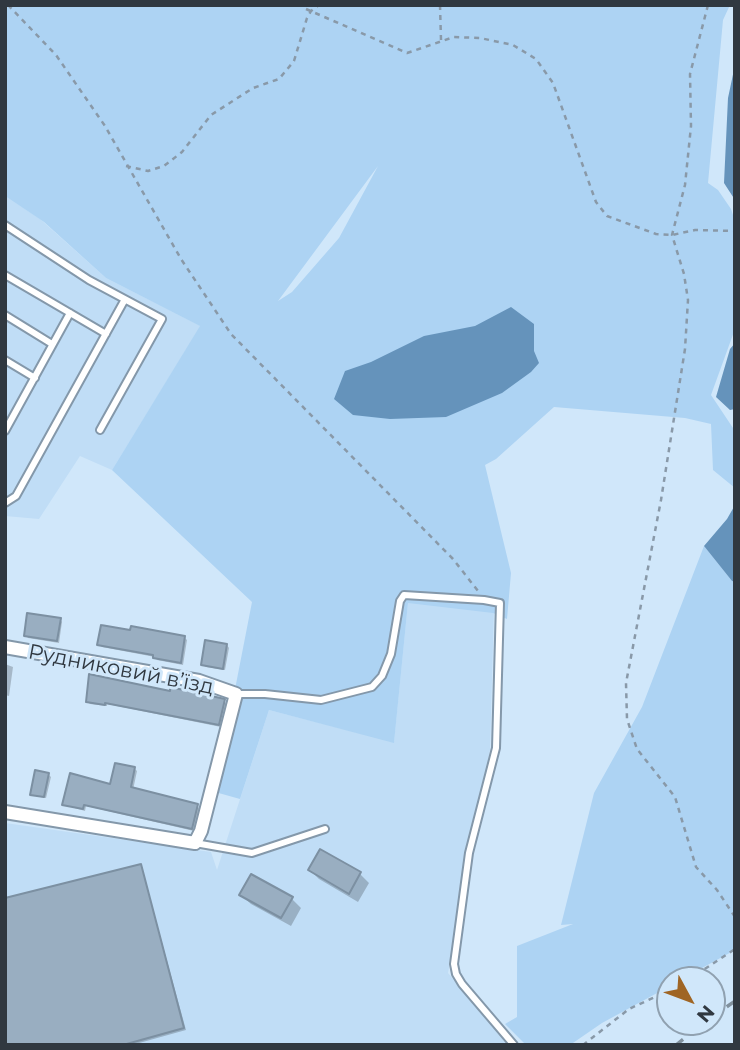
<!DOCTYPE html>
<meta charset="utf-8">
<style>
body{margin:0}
#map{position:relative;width:740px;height:1050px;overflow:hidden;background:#d0e7fa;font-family:Montserrat,sans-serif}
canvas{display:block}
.frame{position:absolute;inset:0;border:7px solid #303840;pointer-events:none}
.north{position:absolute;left:656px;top:966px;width:70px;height:70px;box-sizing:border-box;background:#d0e7fa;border:2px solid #90a1b0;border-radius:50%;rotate:131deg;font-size:19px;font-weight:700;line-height:28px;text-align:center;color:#303840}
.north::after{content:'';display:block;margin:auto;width:24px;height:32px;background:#9f6524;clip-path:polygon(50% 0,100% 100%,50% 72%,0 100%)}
</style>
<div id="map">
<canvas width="740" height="1050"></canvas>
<div class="frame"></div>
<div class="north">N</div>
</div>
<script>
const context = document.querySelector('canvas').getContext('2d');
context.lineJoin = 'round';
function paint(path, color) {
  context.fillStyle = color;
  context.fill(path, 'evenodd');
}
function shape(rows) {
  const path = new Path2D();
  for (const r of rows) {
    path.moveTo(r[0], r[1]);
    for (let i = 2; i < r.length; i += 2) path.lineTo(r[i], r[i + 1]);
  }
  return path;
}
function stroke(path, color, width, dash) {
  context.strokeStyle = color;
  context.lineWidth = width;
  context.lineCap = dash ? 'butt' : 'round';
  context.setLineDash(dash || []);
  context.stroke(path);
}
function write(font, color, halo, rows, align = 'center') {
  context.font = font + ' Montserrat,sans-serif';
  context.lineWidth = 6;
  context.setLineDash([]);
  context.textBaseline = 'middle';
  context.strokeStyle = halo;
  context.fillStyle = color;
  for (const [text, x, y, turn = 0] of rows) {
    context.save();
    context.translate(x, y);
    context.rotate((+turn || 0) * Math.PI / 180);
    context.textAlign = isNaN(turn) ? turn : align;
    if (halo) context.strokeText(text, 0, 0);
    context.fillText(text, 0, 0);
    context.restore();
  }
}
const built = shape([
 [5,196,40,219,106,278,201,326,112,470,80,456,39,519,5,516],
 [408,602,494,608,490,750,448,973,509,1045,5,1045,5,823,211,852,217,870,269,710,394,742]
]);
const green = shape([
 [5,5,730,5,723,20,708,183,718,190,731,209,735,221,735,329,711,395,735,431,735,488,713,470,711,424,685,418,554,407,496,459,485,465,511,573,507,619,493,613,408,603,394,743,269,710,240,799,215,792,252,602,112,470,200,326,106,278,44,222,5,196],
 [378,166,339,238,292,292,278,301],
 [704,546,732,581,735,582,735,950,680,980,670,980,670,986,602,1023,570,1045,526,1045,505,1024,517,1017,517,946,573,924,561,925,594,793,642,707]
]);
const water = shape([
 [735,65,735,200,724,183,728,98],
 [511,307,534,324,534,351,539,363,531,372,502,393,446,417,390,419,353,415,334,399,345,371,371,362,424,336,475,326],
 [735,343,735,409,730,410,716,397,730,349],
 [735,505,735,582,732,581,704,546,727,519]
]);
const shadow = shape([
 [60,619,62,622,59,643,28,638,26,635],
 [184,637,187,640,183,665,157,660,155,657,102,647,99,644],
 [227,645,229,648,225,670,206,667,203,665],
 [5,664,13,667,9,696,5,695],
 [171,693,224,701,227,704,221,727,107,704,107,706,90,704,87,701],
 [134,768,137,771,133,790,200,808,194,831,86,806,85,811,64,805,112,786],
 [48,774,51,777,46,798,35,796,32,794],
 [321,851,360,874,369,883,358,902,319,879,310,870],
 [141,866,186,1030,132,1045,5,1045],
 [252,876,292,899,301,908,291,926,251,904,241,895]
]);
const building = shape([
 [27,613,61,618,57,641,24,636,27,613],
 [101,625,130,630,131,626,185,636,181,663,153,658,153,655,97,645,101,625],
 [205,640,227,644,223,669,201,665,205,640],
 [89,674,170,691,170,687,225,699,219,725,105,703,105,705,86,702,89,674],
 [115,763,135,767,131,787,198,804,192,829,84,805,83,809,62,805,70,773,110,784,115,763],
 [35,770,49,773,44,797,30,795,35,770],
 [320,849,361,872,349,894,308,870,320,849],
 [141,864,184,1028,123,1045,5,1045,5,898,141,864],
 [251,874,293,897,281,918,239,895,251,874]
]);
const path = shape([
 [8,5,56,55,105,126,181,259,231,334,453,559,478,591],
 [440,5,441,40],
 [708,5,690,74,691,126,685,185,672,235,684,274,688,300,685,349,661,500,626,683,627,719,637,749,675,797,696,867,717,890,735,917],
 [306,9,407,53,454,37,480,38,513,45,536,59,553,83,596,202,607,216,656,234,672,235,695,230,735,231],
 [126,166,148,171,164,166,182,152,211,115,253,88,279,79,294,61,307,18,311,11,319,5],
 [688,980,735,949],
 [583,1045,629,1009,670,990]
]);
const lane = shape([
 [5,225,89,280,162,319,100,430],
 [5,275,106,334],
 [5,315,52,344],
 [5,360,35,378],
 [5,431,70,313],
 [5,503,16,496,124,301],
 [236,694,265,694,321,700,372,687,382,676,391,654,400,601,404,595,484,600,500,603,496,748,469,853,454,964,456,974,462,984,514,1045],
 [195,843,252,853,325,829]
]);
const street = shape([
 [5,647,199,681,236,694,201,831,195,843,5,812]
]);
const rail = shape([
 [712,1017,735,1001],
 [676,1045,705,1022]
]);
const streetNames = [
 ["Рудниковий в’їзд",121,670,11]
];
paint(built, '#c0ddf6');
paint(green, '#add3f3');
paint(water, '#6593bb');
paint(shadow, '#0003');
paint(building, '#99aec1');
stroke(building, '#7c90a2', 2);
stroke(lane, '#8498aa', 10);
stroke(street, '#8498aa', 16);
stroke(path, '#8999a8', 2.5, [5, 5]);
stroke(lane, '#fff', 6);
stroke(street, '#fff', 12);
stroke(rail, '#81919e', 3.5, [9, 9]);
write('21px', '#303840', '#d0e7fa', streetNames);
</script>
